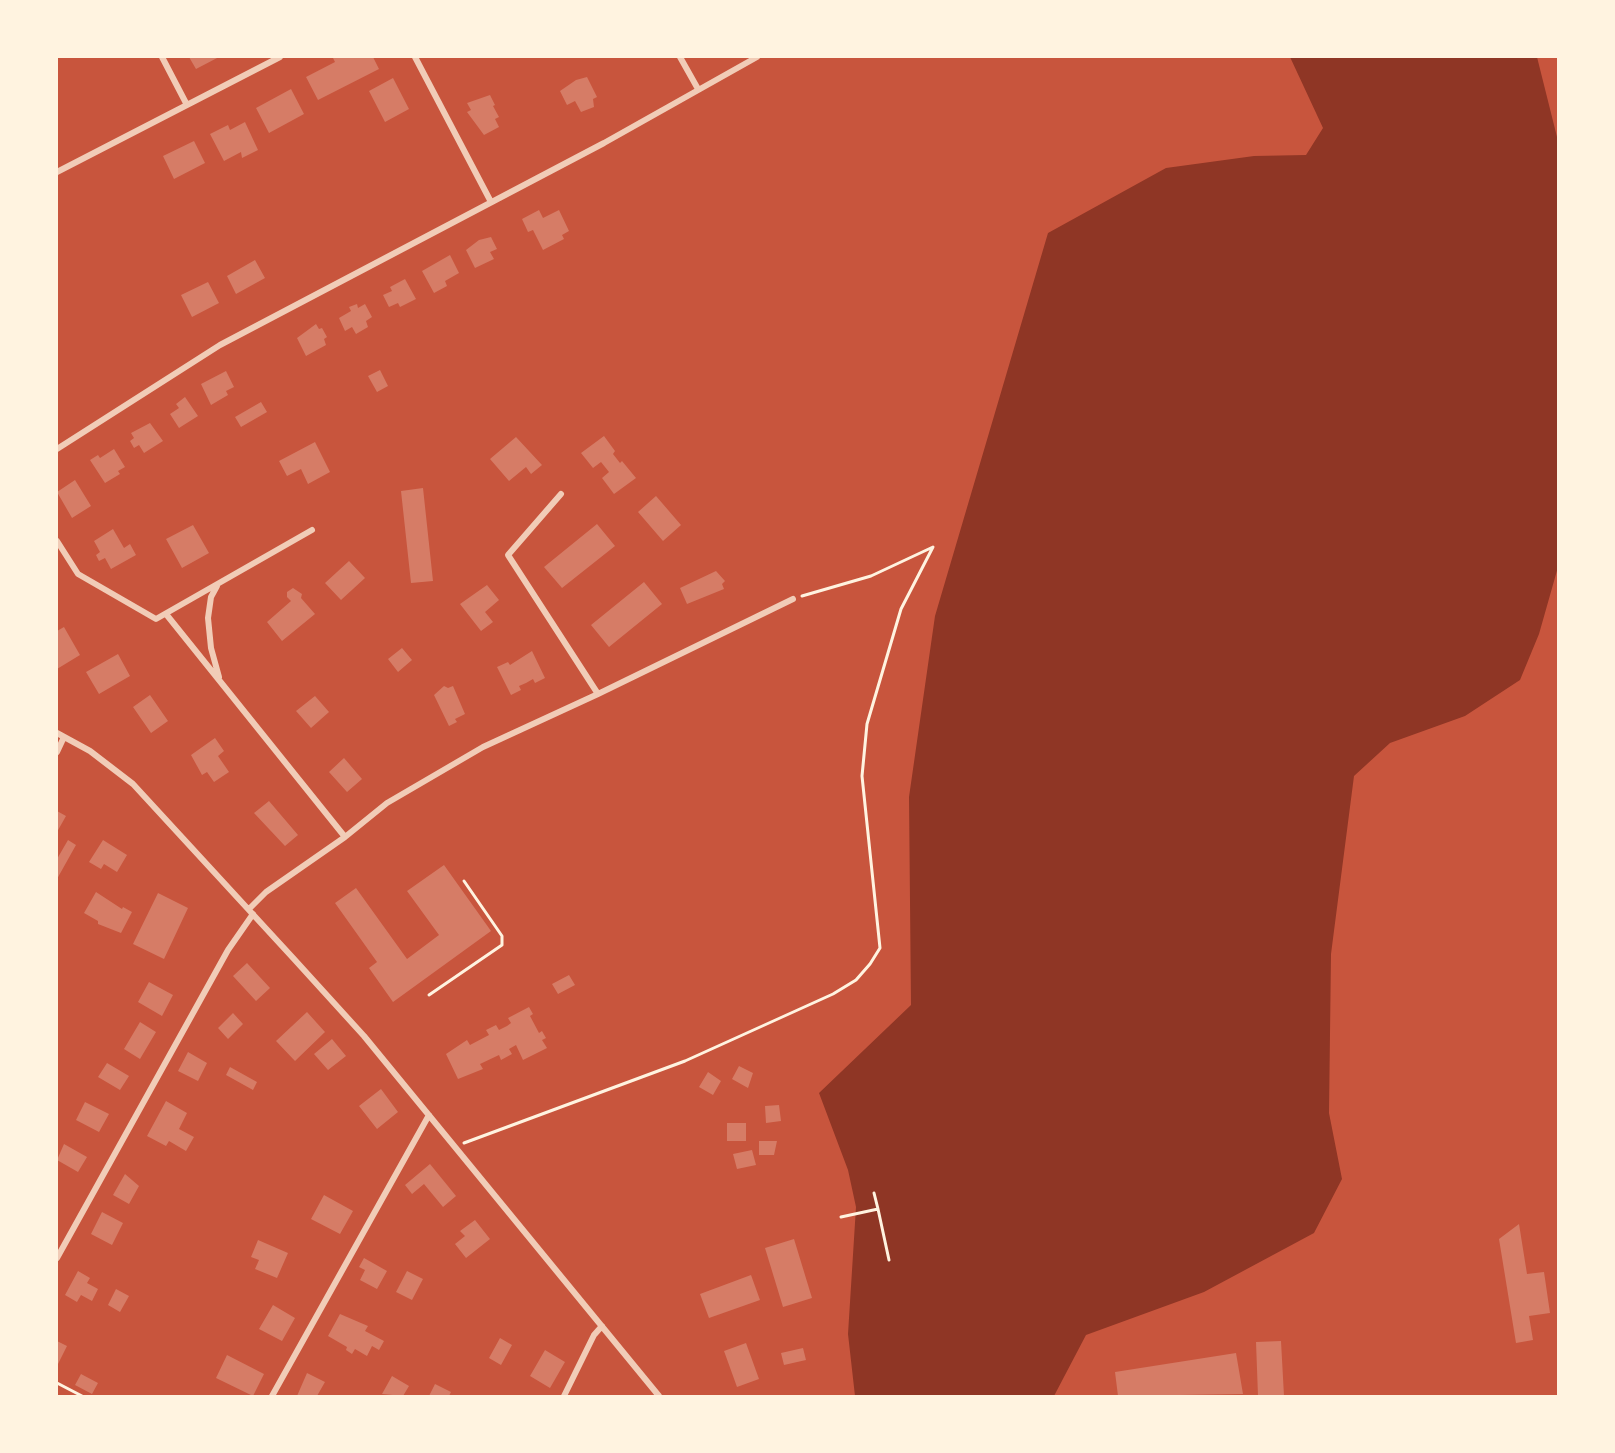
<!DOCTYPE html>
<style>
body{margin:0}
#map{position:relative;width:1615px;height:1453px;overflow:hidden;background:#c8553d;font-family:Arial,sans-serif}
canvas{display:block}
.frame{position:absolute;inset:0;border:58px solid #fff3e0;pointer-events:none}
</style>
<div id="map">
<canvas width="1615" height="1453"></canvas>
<div class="frame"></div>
</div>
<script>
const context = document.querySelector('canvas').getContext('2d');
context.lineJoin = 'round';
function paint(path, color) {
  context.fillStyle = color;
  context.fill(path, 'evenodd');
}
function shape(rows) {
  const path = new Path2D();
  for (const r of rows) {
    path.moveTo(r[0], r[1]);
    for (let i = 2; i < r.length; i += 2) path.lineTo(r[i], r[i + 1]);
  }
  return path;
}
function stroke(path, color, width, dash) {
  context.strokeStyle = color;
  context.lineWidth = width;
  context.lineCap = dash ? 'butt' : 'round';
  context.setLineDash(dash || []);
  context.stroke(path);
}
const water = shape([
 [1290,57,1537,57,1558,141,1558,567,1539,634,1520,680,1465,716,1390,743,1354,776,1331,954,1329,1113,1342,1179,1314,1233,1204,1292,1086,1335,1054,1396,855,1396,848,1334,856,1207,848,1170,819,1093,911,1005,909,797,935,616,1048,233,1166,168,1254,156,1306,155,1323,128]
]);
const building = shape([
 [189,57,219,57,196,69],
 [335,57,373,57,379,69,318,100,306,77,335,62,333,58],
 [587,77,597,97,593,99,594,107,581,112,575,101,567,105,560,91,576,80],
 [393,78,409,109,385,122,369,91],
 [291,89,304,114,269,133,256,108],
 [490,95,495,105,493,106,499,117,495,119,499,127,484,135,467,112,471,110,467,103],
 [245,122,258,150,242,158,241,152,224,161,210,134,228,125,230,130],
 [194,141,205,163,174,179,163,156],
 [539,210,543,218,559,210,569,231,562,235,564,239,543,250,533,230,528,232,522,219],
 [491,237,497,249,490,252,494,259,475,268,466,250,479,240],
 [450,255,459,273,445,281,447,286,434,293,422,271],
 [255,260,265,278,236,294,227,276],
 [405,279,416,299,400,307,398,303,389,307,383,295,392,291,390,287],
 [208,282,219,303,192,317,181,295],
 [357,304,358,308,365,304,372,317,366,321,368,327,356,334,352,327,345,331,339,318,351,311,349,307],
 [316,324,319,329,322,328,327,337,324,339,326,345,306,356,297,338],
 [380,370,388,386,377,392,368,376],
 [226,371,234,387,226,391,228,395,211,405,201,384],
 [185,397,198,416,179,428,170,414,179,408,176,404],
 [261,402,267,412,241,427,235,417],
 [150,423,163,441,144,453,139,445,134,448,130,441,134,438,131,433],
 [604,436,615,451,613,454,620,463,622,461,636,478,614,494,602,478,609,472,601,462,593,468,581,453],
 [516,437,542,465,531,474,526,467,509,481,490,459],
 [315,442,330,472,308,484,301,469,287,476,279,461],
 [114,449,125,467,118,471,120,474,105,483,90,460,98,455,100,458],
 [75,480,91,506,72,518,57,492],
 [423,488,433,581,411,583,401,491],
 [656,496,681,525,663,541,638,512],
 [597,524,615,546,562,588,544,567],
 [193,525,209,553,182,568,166,539],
 [113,529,124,548,130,544,136,555,111,569,105,558,99,561,96,555,100,552,94,541],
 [349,561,365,578,341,600,325,583],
 [716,571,725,581,722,584,724,589,687,604,680,588],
 [644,582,662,604,609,647,591,625],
 [487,585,499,600,485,612,493,622,481,631,460,604],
 [293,588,302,594,301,598,315,614,282,641,267,622,291,601,287,597,287,592],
 [64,627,80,655,57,669,57,631],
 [402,648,412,660,398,672,388,659],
 [532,651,545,678,535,683,533,679,526,683,519,686,521,690,511,695,497,667,508,662,510,665],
 [118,654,130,676,99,694,86,672],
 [444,686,448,688,453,686,465,714,455,719,457,722,449,726,434,695],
 [150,695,168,721,151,733,133,707],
 [315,696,329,712,311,728,296,711],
 [215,738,224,751,218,756,229,772,214,782,207,772,202,775,191,755],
 [344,758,362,779,347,792,329,772],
 [269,801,298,835,285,846,254,813],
 [57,811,66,816,57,832],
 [68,840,76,845,57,879,57,859],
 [103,840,127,855,117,872,104,864,101,869,89,862],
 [444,865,491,931,393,1002,369,968,377,962,335,903,356,888,407,959,439,935,407,891],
 [96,892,122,909,123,907,132,912,121,933,98,924,98,921,84,913],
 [158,893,188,908,164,959,133,944],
 [247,963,270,988,256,1001,233,976],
 [569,975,575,985,558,994,552,984],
 [149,982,173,995,162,1016,138,1002],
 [529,1007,533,1014,530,1016,539,1033,542,1031,546,1038,542,1040,547,1048,523,1060,516,1045,509,1049,512,1054,501,1060,499,1055,480,1064,483,1069,458,1079,446,1054,467,1040,470,1045,489,1035,486,1030,496,1025,499,1030,507,1026,511,1023,508,1018],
 [307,1012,325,1032,295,1061,276,1041],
 [233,1013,243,1024,228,1039,218,1028],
 [140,1022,156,1032,140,1059,124,1049],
 [332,1039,346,1056,328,1070,314,1054],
 [188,1052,207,1063,198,1081,178,1071],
 [107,1063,129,1076,120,1090,98,1077],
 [739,1066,753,1073,748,1088,732,1079],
 [230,1067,257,1082,253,1090,226,1075],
 [708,1072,721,1081,713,1095,699,1087],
 [381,1089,398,1112,377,1129,359,1106],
 [166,1101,187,1113,179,1129,194,1137,186,1151,169,1141,166,1146,147,1136],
 [85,1102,109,1114,99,1132,76,1120],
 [779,1105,781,1121,766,1123,765,1106],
 [727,1123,746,1123,746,1141,727,1141],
 [759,1141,777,1141,774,1155,759,1155],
 [64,1144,87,1157,78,1172,57,1160],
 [752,1150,756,1165,737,1169,733,1154],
 [430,1164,456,1196,443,1207,424,1184,412,1194,405,1185],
 [125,1174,139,1186,129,1204,113,1195],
 [324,1195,353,1211,340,1234,311,1219],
 [102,1212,123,1223,112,1245,91,1234],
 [475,1220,490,1239,466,1258,455,1244,465,1236,460,1231],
 [1519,1224,1527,1274,1544,1272,1550,1313,1529,1316,1533,1340,1516,1343,1499,1239],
 [794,1239,812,1298,783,1307,765,1248],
 [258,1240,288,1253,277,1278,255,1269,259,1260,251,1257],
 [364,1258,387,1271,377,1289,360,1280,365,1270,359,1267],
 [78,1271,90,1278,87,1283,98,1289,92,1301,81,1295,77,1302,65,1295],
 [407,1271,423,1279,412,1300,396,1292],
 [751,1275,760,1300,709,1318,700,1294],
 [116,1289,129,1296,120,1312,108,1305],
 [273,1305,295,1318,282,1341,259,1329],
 [340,1314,368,1326,365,1331,384,1341,379,1350,372,1346,367,1356,355,1349,352,1354,346,1350,347,1347,328,1336],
 [500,1338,512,1345,501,1365,489,1358],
 [57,1341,67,1346,57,1366],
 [1281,1341,1284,1396,1258,1396,1256,1342],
 [746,1343,759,1379,737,1387,724,1351],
 [803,1348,806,1360,784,1365,781,1353],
 [545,1350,565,1362,550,1388,530,1376],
 [1236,1353,1243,1394,1118,1396,1115,1372],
 [227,1355,264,1374,253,1396,216,1378],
 [307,1373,325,1382,317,1396,297,1396],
 [81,1374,98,1383,92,1394,75,1385],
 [392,1376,409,1386,403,1396,382,1394],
 [435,1384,451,1392,449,1396,429,1396]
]);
const path = shape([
 [429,995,502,945,502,936,464,881],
 [464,1143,685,1061,833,994,856,980,870,964,880,948,862,776,867,724,901,609,933,547,871,576,802,596],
 [874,1193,878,1209],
 [841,1217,878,1209,889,1260],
 [57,1383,82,1396]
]);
const minor = shape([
 [162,57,187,105],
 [415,57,491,202],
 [680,57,698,89],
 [57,172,280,57],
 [57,449,220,345,604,143,757,57],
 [561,494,508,555,598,694],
 [57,541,78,574,156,619,312,530],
 [217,586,211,597,208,618,211,648,219,677],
 [166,614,345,837],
 [57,733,90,751,133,784,294,959,364,1036,659,1396],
 [57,752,64,737],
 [249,909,266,892,345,837,387,803,483,747,598,694,793,599],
 [57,1258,228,950,253,914],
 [272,1396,429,1115],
 [564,1396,594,1335,602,1326]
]);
paint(water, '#8f3625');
paint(building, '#d67c66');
stroke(path, '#fff3e0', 3);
stroke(minor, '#f1ccb7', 6);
</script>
